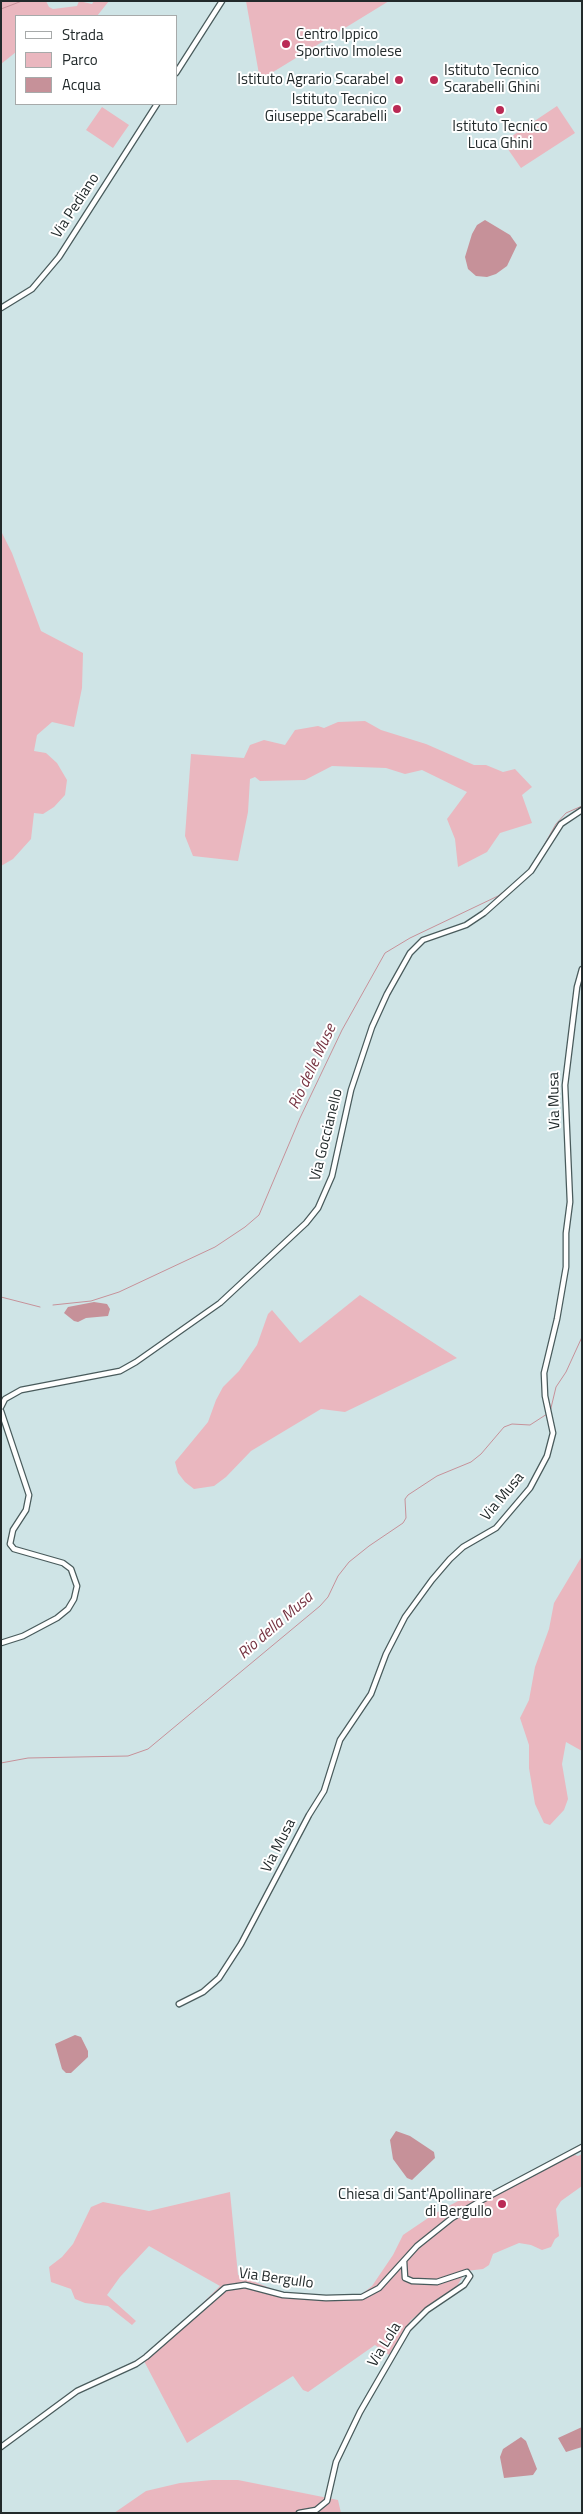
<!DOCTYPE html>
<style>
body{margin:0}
#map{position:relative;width:583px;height:2514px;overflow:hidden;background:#cfe4e6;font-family:"Titillium Web",sans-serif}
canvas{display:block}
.frame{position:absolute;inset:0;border:2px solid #222a2b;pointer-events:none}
.legend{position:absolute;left:15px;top:15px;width:162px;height:90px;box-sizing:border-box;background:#fff;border:1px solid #a7aaaa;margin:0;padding:6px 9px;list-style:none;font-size:15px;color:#222a2b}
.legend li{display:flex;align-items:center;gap:10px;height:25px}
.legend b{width:25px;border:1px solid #a7aaaa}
</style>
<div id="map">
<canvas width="583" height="2514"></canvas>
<div class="frame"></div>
<ul class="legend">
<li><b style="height:6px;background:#fff"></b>Strada</li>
<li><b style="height:14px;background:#eab7bf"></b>Parco</li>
<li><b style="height:14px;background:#c69199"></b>Acqua</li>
</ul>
</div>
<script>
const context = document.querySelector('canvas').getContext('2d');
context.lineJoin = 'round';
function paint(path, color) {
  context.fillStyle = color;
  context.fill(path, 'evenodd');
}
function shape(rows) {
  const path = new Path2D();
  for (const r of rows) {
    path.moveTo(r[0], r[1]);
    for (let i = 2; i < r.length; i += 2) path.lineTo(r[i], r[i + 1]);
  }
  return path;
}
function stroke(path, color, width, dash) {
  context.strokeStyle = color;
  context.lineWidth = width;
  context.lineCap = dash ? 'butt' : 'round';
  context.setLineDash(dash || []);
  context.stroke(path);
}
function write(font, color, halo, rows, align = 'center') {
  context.font = font + ' "Titillium Web",sans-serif';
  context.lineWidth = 4;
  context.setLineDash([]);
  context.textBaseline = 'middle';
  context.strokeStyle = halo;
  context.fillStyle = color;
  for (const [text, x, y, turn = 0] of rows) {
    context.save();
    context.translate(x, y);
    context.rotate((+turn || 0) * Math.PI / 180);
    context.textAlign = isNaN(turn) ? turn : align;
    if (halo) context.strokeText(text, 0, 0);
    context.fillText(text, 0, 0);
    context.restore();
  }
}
const green = shape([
 [1,1,46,1,49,7,53,9,77,6,79,1,92,4,94,1,109,1,97,16,16,16,16,52,1,64],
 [246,1,389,1,260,80],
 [557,106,575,133,521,168,503,142],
 [102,107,129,125,113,148,86,130],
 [1,531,12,553,41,631,83,653,82,688,74,727,52,722,37,735,34,751,46,753,57,763,67,780,65,795,54,807,43,814,34,813,31,839,13,859,1,866],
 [365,721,381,730,426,744,474,765,486,765,503,772,515,769,532,787,522,795,532,823,500,833,487,852,458,867,455,839,447,819,467,792,422,770,405,774,386,768,332,766,305,780,260,781,255,777,250,779,248,812,238,861,193,856,185,836,191,754,244,758,250,745,264,740,285,745,295,730,318,726,324,728,338,722],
 [360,1295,457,1358,345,1412,321,1409,251,1451,226,1477,214,1486,194,1489,185,1482,178,1473,175,1462,208,1422,216,1400,223,1387,239,1371,257,1345,268,1314,272,1310,300,1343],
 [582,1556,582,1751,566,1742,562,1764,568,1799,564,1810,550,1825,544,1823,535,1804,529,1768,529,1745,520,1718,529,1700,535,1667,549,1629,554,1603],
 [569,2153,578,2156,582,2154,582,2186,561,2201,556,2209,559,2236,555,2239,551,2247,542,2250,531,2245,519,2243,493,2254,489,2265,483,2269,466,2271,457,2286,411,2320,389,2355,375,2345,308,2392,303,2390,293,2376,187,2443,144,2361,220,2286,149,2246,120,2277,107,2295,136,2321,132,2325,108,2306,85,2303,75,2299,71,2289,51,2282,49,2267,62,2257,73,2244,91,2207,103,2202,149,2211,230,2192,238,2275,282,2293,339,2299,358,2297,372,2286,393,2255,403,2235,434,2214,471,2194,476,2198,517,2180],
 [212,2480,238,2480,338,2500,341,2513,114,2513,146,2491,180,2483]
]);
const water = shape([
 [485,220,510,235,517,245,507,266,496,274,487,277,476,276,468,269,465,257,472,234,477,225],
 [94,1302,107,1304,110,1309,108,1316,86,1318,78,1322,74,1321,64,1313,68,1307],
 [75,2035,81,2037,88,2051,88,2057,71,2073,66,2073,62,2069,55,2044],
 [396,2131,410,2136,434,2152,435,2158,412,2180,407,2178,393,2159,390,2140],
 [582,2427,582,2447,566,2452,558,2438],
 [521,2437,526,2441,537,2469,533,2475,504,2478,500,2457,503,2449]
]);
const stream = shape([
 [1,9,22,1],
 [538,856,556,824,566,813,582,806],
 [1,1297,40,1307],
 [53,1305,91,1301,119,1292,215,1247,245,1227,259,1215,300,1118,342,1030,385,953,410,938,498,896,516,882],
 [550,1412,556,1387,566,1372,582,1337],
 [1,1763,28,1758,128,1756,148,1749,320,1606,328,1597,338,1576,349,1562,369,1546,403,1523,406,1518,405,1499,408,1495,437,1476,471,1462,481,1454,504,1427,512,1424,530,1425,547,1414]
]);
const minor = shape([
 [176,73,222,1],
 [1,308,32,289,59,257,157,104],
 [1,1407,5,1399,21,1390,120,1371,136,1362,220,1303,306,1223,318,1208,332,1176,351,1090,372,1027,387,994,410,953,423,940,466,925,484,913,531,871,561,824,582,810],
 [1,1411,29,1495,26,1510,13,1530,10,1544,14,1549,63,1563,71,1569,77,1586,74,1599,68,1609,57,1618,23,1636,1,1643],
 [179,2004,203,1992,219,1978,241,1944,309,1815,324,1791,340,1740,371,1694,386,1654,405,1617,432,1580,450,1559,463,1547,496,1528,530,1488,547,1456,553,1433,545,1396,544,1373,557,1319,566,1267,566,1233,570,1202,565,1085,577,987,582,969],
 [1,2447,77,2391,136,2364,146,2357,225,2288,245,2285,283,2295,326,2298,362,2297,379,2288,417,2246,452,2218,482,2200,582,2147],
 [299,2513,316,2510,327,2501,336,2462,360,2412,408,2329,427,2310,464,2285,470,2276,467,2272,437,2282,412,2281,405,2278,404,2261]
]);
const markers = [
 [286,44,5,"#ba2a55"],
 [399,80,5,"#ba2a55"],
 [434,80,5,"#ba2a55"],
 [397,109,5,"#ba2a55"],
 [500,110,5,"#ba2a55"],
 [502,2204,5,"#ba2a55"]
];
const poiNames = [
 ["Centro Ippico",296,35,"left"],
 ["Sportivo Imolese",296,52,"left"],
 ["Istituto Tecnico",444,71,"left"],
 ["Scarabelli Ghini",444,88,"left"],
 ["Istituto Agrario Scarabel",389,80],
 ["Istituto Tecnico",387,100],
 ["Giuseppe Scarabelli",387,117],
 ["Istituto Tecnico",500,127,"center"],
 ["Luca Ghini",500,144,"center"],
 ["Chiesa di Sant'Apollinare",492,2195],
 ["di Bergullo",492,2212]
];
const streetNames = [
 ["Via Pediano",76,206,-57],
 ["Via Musa",555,1101,-91],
 ["Via Goccianello",327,1135,-76],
 ["Via Musa",503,1497,-50],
 ["Via Musa",279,1846,-63],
 ["Via Bergullo",276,2279,8],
 ["Via Lola",385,2345,-58]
];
const waterNames = [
 ["Rio delle Muse",313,1067,-65],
 ["Rio della Musa",276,1626,-41]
];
paint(green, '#eab7bf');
paint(water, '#c69199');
stroke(stream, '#c69199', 1);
stroke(minor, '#495b5c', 7);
stroke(minor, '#fff', 4.5);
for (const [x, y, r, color] of markers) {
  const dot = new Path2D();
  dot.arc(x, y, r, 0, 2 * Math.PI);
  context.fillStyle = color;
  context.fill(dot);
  stroke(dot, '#fff', 2);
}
write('15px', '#222a2b', '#fff', poiNames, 'right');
write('15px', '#222a2b', '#fff', streetNames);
write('italic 16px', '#763442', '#fff', waterNames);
</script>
